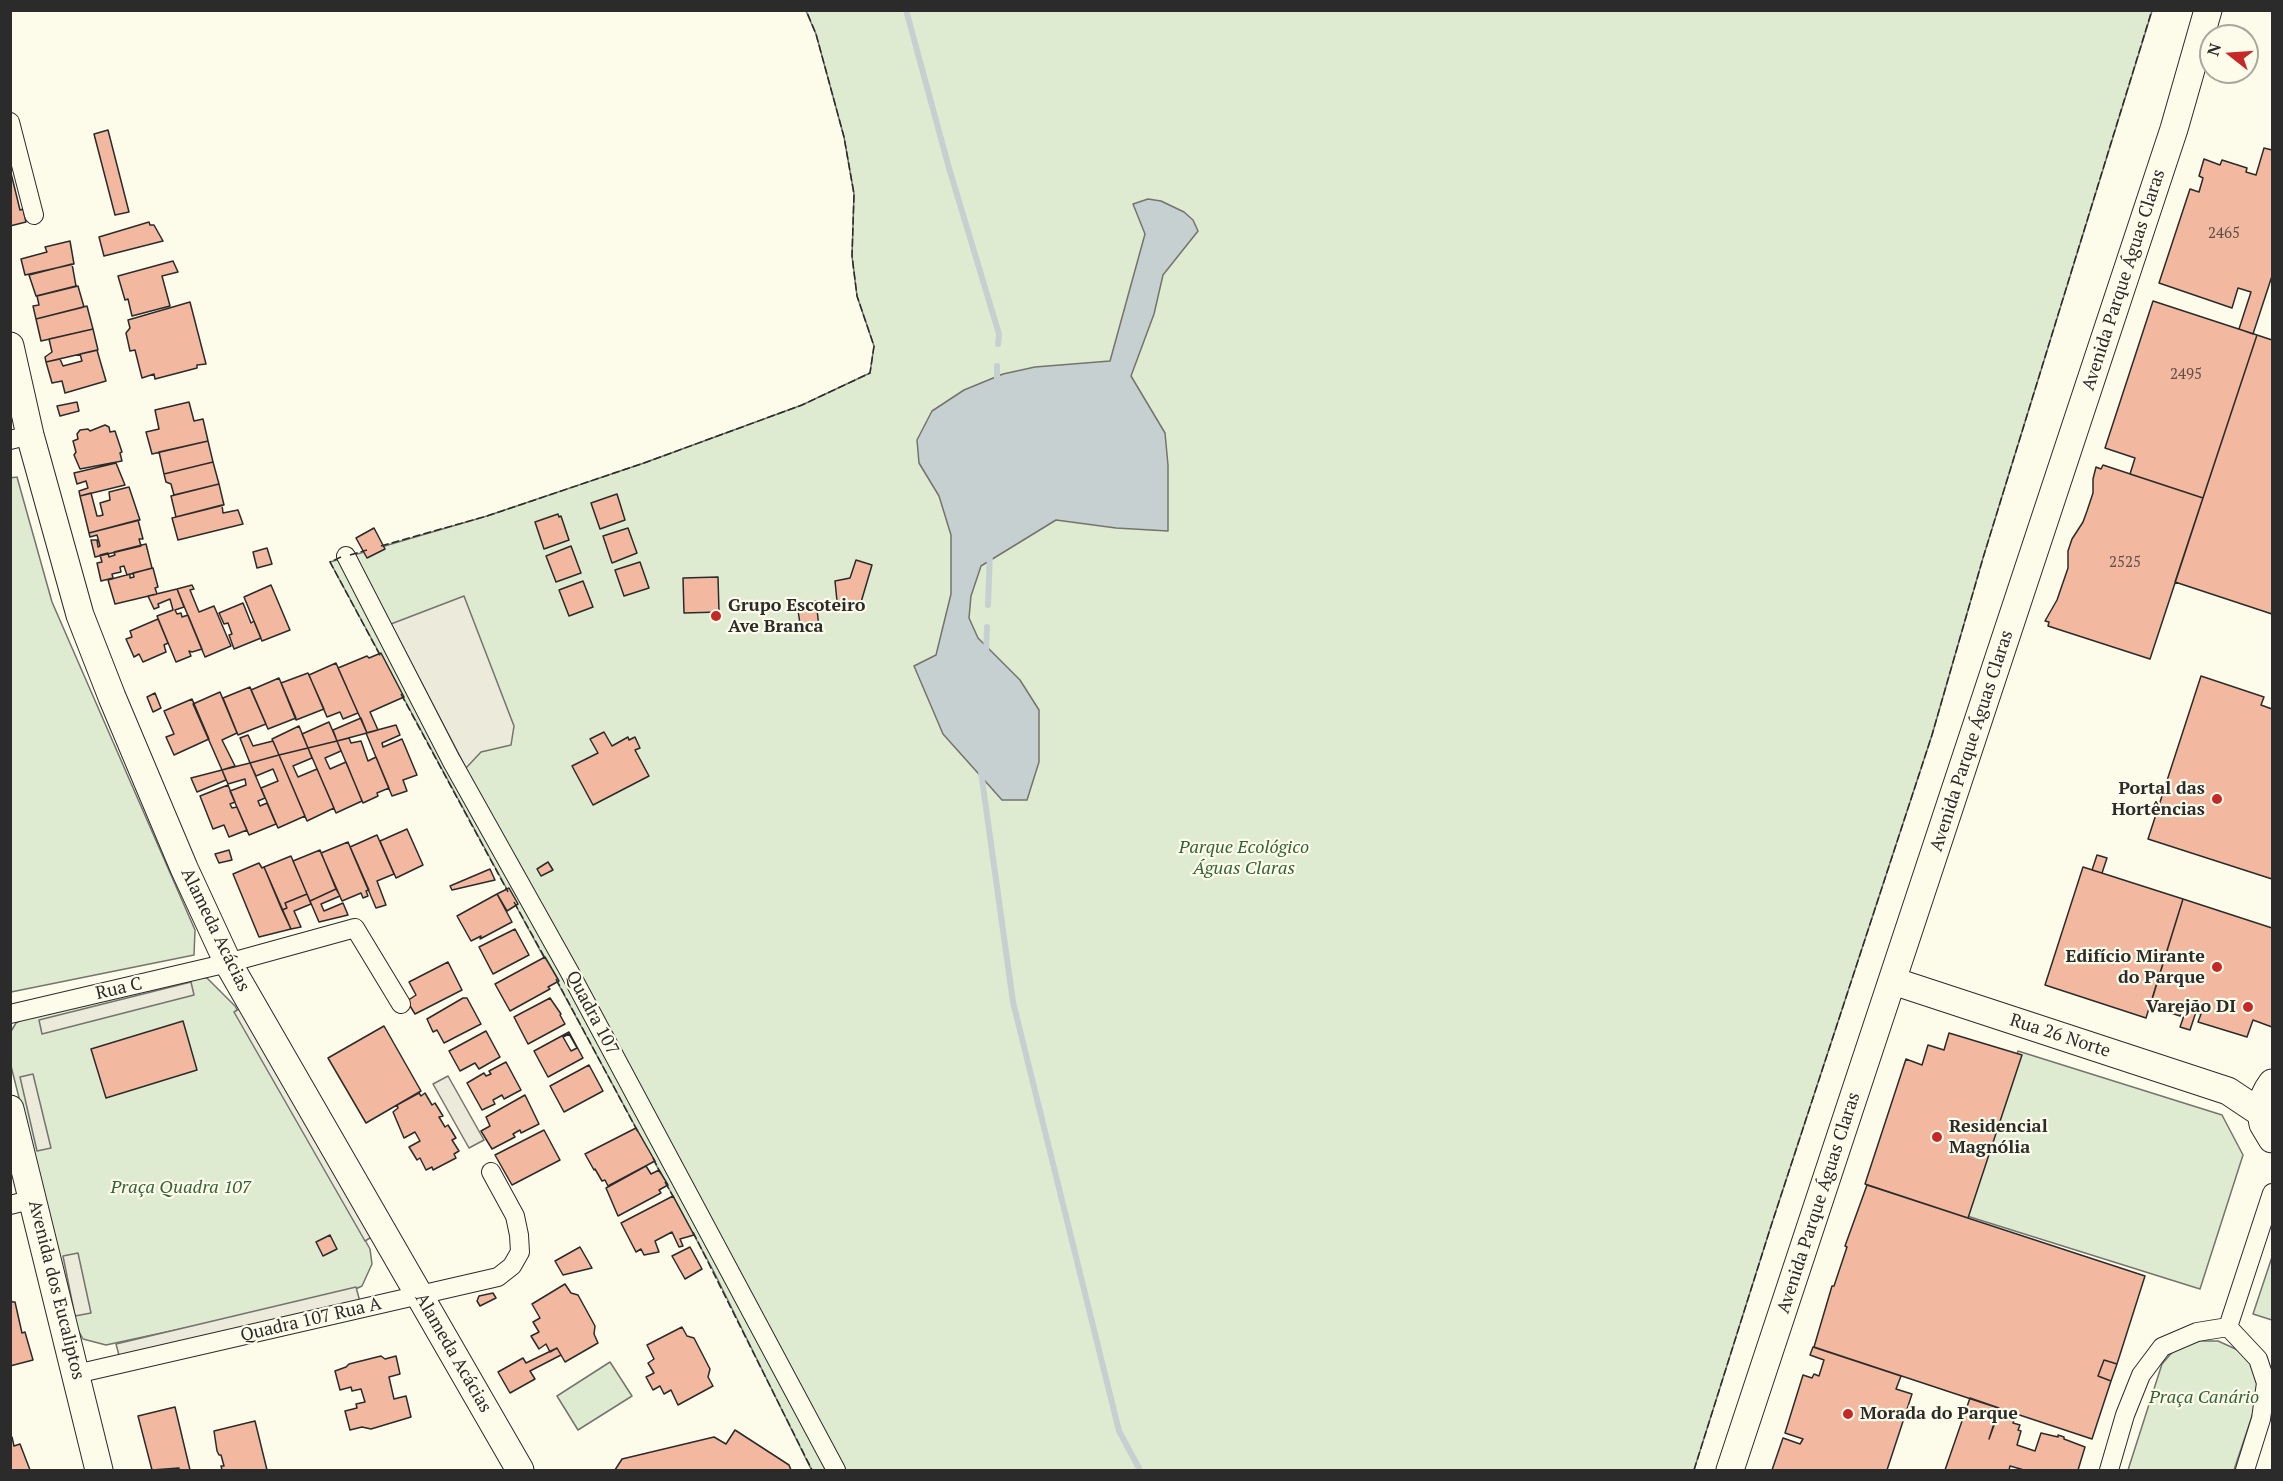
<!DOCTYPE html>
<meta charset="utf-8">
<style>
body{margin:0}
#map{position:relative;width:2283px;height:1481px;overflow:hidden;background:#fdfbea;font-family:"PT Serif",serif}
canvas{display:block}
.frame{position:absolute;inset:0;border:12px solid #2b2b2b;pointer-events:none}
.north{position:absolute;left:2199px;top:24px;width:60px;height:60px;box-sizing:border-box;background:#fdfbea;border:2px solid #a9a89e;border-radius:50%;rotate:287deg;font-size:16px;font-weight:700;line-height:24px;text-align:center;color:#2b2b2b}
.north::after{content:'';display:block;margin:auto;width:21px;height:27px;background:#c62828;clip-path:polygon(50% 0,100% 100%,50% 72%,0 100%)}
</style>
<div id="map">
<canvas width="2283" height="1481"></canvas>
<div class="frame"></div>
<div class="north">N</div>
</div>
<script>
const context = document.querySelector('canvas').getContext('2d');
context.lineJoin = 'round';
function paint(path, color) {
  context.fillStyle = color;
  context.fill(path, 'evenodd');
}
function shape(rows) {
  const path = new Path2D();
  for (const r of rows) {
    path.moveTo(r[0], r[1]);
    for (let i = 2; i < r.length; i += 2) path.lineTo(r[i], r[i + 1]);
  }
  return path;
}
function stroke(path, color, width, dash) {
  context.strokeStyle = color;
  context.lineWidth = width;
  context.lineCap = dash ? 'butt' : 'round';
  context.setLineDash(dash || []);
  context.stroke(path);
}
function write(font, color, halo, rows, align = 'center') {
  context.font = font + ' "PT Serif",serif';
  context.lineWidth = 4.5;
  context.setLineDash([]);
  context.textBaseline = 'middle';
  context.strokeStyle = halo;
  context.fillStyle = color;
  for (const [text, x, y, turn = 0] of rows) {
    context.save();
    context.translate(x, y);
    context.rotate((+turn || 0) * Math.PI / 180);
    context.textAlign = isNaN(turn) ? turn : align;
    if (halo) context.strokeText(text, 0, 0);
    context.fillText(text, 0, 0);
    context.restore();
  }
}
const green = shape([
 [806,11,2152,11,1983,558,1932,735,1771,1226,1694,1470,812,1470,809,1465,714,1272,330,562,487,516,644,463,802,405,870,373,874,346,857,296,852,256,854,194,844,137,816,34,806,11],
 [17,477,52,602,195,930,194,955,11,992,10,478,17,477],
 [190,977,207,978,235,1006,370,1249,372,1264,362,1286,347,1293,106,1345,83,1339,77,1328,11,1066,10,1033,16,1023,26,1017,190,977],
 [2018,1051,2222,1115,2243,1155,2200,1289,1967,1216,2018,1051],
 [2272,1257,2272,1320,2253,1314,2272,1257],
 [2195,1341,2218,1341,2240,1351,2253,1365,2258,1386,2253,1413,2234,1470,2128,1470,2162,1364,2175,1349,2195,1341],
 [610,1362,632,1396,578,1430,557,1396,610,1362]
]);
const parking = shape([
 [464,596,514,726,511,745,481,752,466,768,391,624,464,596],
 [191,982,194,995,42,1034,39,1020,191,982],
 [247,1004,378,1233,365,1241,234,1012,247,1004],
 [33,1074,51,1148,37,1151,20,1077,33,1074],
 [448,1076,484,1140,469,1148,433,1084,448,1076],
 [78,1253,91,1313,75,1316,63,1256,78,1253],
 [356,1287,360,1302,120,1359,116,1344,356,1287]
]);
const water = shape([
 [1148,199,1161,201,1184,212,1193,220,1198,231,1163,275,1154,314,1131,376,1165,433,1168,465,1168,531,1116,528,1056,520,981,566,971,596,969,618,978,638,1020,680,1039,710,1039,762,1027,800,1002,800,943,734,914,666,936,655,951,594,951,535,939,496,919,463,917,440,932,411,964,390,1003,374,1035,367,1110,361,1145,234,1133,204,1148,199]
]);
const stream = shape([
 [906,10,949,168,999,334,998,344],
 [997,383,997,366],
 [988,605,990,552],
 [986,653,987,627],
 [981,772,1013,1002,1119,1431,1140,1470]
]);
const building = shape([
 [108,130,129,212,115,215,94,134,108,130],
 [2264,148,2272,150,2272,276,2253,334,2239,329,2251,292,2238,288,2232,308,2159,283,2190,189,2199,192,2203,178,2199,176,2204,159,2220,165,2222,160,2247,168,2246,172,2256,175,2264,148],
 [10,169,20,210,23,209,26,222,10,226,10,169],
 [149,222,150,225,154,225,163,241,104,256,99,237,149,222],
 [70,241,74,264,25,275,21,259,47,252,45,247,70,241],
 [173,261,178,272,162,276,170,306,132,316,128,299,125,300,118,276,173,261],
 [72,264,76,286,36,296,29,275,72,264],
 [78,286,84,307,36,319,33,306,39,305,37,296,78,286],
 [2153,301,2257,335,2203,498,2130,474,2135,458,2105,448,2153,301],
 [190,302,206,364,197,365,197,368,155,379,154,374,142,378,135,350,130,351,126,333,130,328,128,320,190,302],
 [87,306,93,329,41,341,36,319,87,306],
 [93,329,98,350,46,362,45,357,52,352,49,339,93,329],
 [2257,335,2272,340,2272,614,2175,582,2257,335],
 [97,350,106,381,65,393,62,381,52,383,46,362,60,359,63,366,82,361,80,354,97,350],
 [77,402,79,411,60,416,57,406,77,402],
 [189,402,194,421,203,419,208,441,152,454,146,432,159,429,155,410,189,402],
 [105,425,109,427,110,432,115,431,122,452,120,453,122,461,80,469,74,455,76,452,73,441,78,439,77,434,80,430,88,429,90,431,105,425],
 [208,441,213,462,164,474,159,452,208,441],
 [213,462,219,484,174,495,171,484,166,482,164,474,213,462],
 [116,463,125,485,80,496,79,491,88,488,86,481,77,484,74,473,116,463],
 [2103,465,2203,498,2150,659,2048,626,2049,622,2045,621,2057,600,2068,568,2068,551,2072,539,2083,522,2087,511,2093,493,2093,479,2096,467,2101,469,2103,465],
 [219,484,224,505,176,517,171,496,219,484],
 [129,487,140,520,89,533,80,496,91,493,97,516,99,516,103,515,100,503,110,500,109,492,129,487],
 [617,494,625,520,600,529,591,503,617,494],
 [222,505,223,513,238,510,243,524,178,540,172,518,222,505],
 [558,514,559,517,561,516,569,540,544,549,535,522,558,514],
 [138,520,143,539,139,539,141,546,95,557,91,540,97,540,98,547,100,546,97,535,90,537,89,533,138,520],
 [374,528,385,549,367,558,356,538,374,528],
 [628,528,637,553,612,563,603,536,628,528],
 [146,544,152,568,127,575,124,566,120,567,121,572,112,574,113,578,101,581,97,563,102,562,100,555,108,553,109,557,115,555,114,552,146,544],
 [571,546,581,573,556,582,546,556,571,546],
 [267,548,272,564,257,568,253,552,267,548],
 [856,560,872,565,859,609,838,611,835,581,850,578,856,560],
 [640,562,649,588,624,596,615,570,640,562],
 [153,568,158,587,155,588,157,594,115,604,108,580,130,574,130,578,134,577,133,573,153,568],
 [718,577,719,612,684,613,683,578,718,577],
 [583,581,593,607,569,616,559,590,583,581],
 [192,585,194,589,190,590,199,612,214,606,231,646,205,657,177,589,192,585],
 [271,585,290,630,262,641,244,597,271,585],
 [177,589,184,607,175,610,177,614,181,613,182,617,188,615,202,649,192,652,189,651,191,656,176,662,157,616,173,610,170,599,158,604,159,607,154,609,148,596,177,589],
 [816,601,819,627,801,630,797,604,816,601],
 [243,603,251,623,254,621,261,638,234,649,229,635,232,634,228,623,224,624,219,613,243,603],
 [158,619,168,643,164,645,166,652,143,662,139,654,134,657,126,639,132,637,130,631,158,619],
 [381,653,404,697,370,712,378,730,367,733,338,668,367,656,369,658,381,653],
 [336,663,358,713,343,719,340,712,327,717,309,675,336,663],
 [308,673,324,709,296,720,281,683,308,673],
 [2201,676,2264,697,2261,705,2272,709,2272,879,2148,839,2201,676],
 [279,678,296,718,268,729,251,690,279,678],
 [250,687,266,724,238,735,223,698,250,687],
 [220,692,237,733,222,740,235,766,222,770,193,704,220,692],
 [155,693,161,708,153,712,147,697,155,693],
 [192,699,209,739,174,755,166,737,174,734,164,711,192,699],
 [361,718,367,733,337,741,333,730,361,718],
 [329,722,337,741,308,748,302,734,329,722],
 [396,725,400,735,382,743,383,747,402,739,417,775,403,780,407,791,392,796,366,733,396,725],
 [299,726,308,748,279,755,272,739,299,726],
 [604,732,612,746,628,737,629,740,635,737,640,748,635,750,649,776,593,805,572,766,598,753,590,739,604,732],
 [248,735,253,746,273,741,279,755,250,763,240,738,248,735],
 [349,738,351,743,361,741,368,761,376,757,389,788,377,793,378,796,363,803,337,741,349,738],
 [337,741,341,751,325,758,330,769,346,762,362,801,336,813,308,748,337,741],
 [308,748,312,758,293,766,298,777,317,769,334,808,307,821,279,755,308,748],
 [279,755,305,816,278,828,261,788,278,781,273,769,256,776,250,763,279,755],
 [250,763,265,798,258,801,260,806,267,803,276,824,249,835,230,791,246,785,245,779,228,784,222,770,250,763],
 [222,770,226,780,197,792,191,778,222,770],
 [228,785,235,802,230,804,232,808,237,807,247,830,229,837,224,825,213,829,200,796,228,785],
 [407,829,423,865,396,878,380,841,407,829],
 [377,835,394,874,377,881,386,905,376,908,350,847,377,835],
 [348,842,369,890,366,891,368,896,363,898,361,893,342,901,321,853,348,842],
 [229,850,232,860,219,863,215,854,229,850],
 [320,850,336,889,310,901,293,861,320,850],
 [2097,855,2107,858,2102,873,2092,870,2097,855],
 [291,856,307,894,285,903,287,908,282,910,264,867,291,856],
 [548,862,553,870,541,876,537,869,548,862],
 [259,863,262,868,264,867,291,929,259,937,233,874,259,863],
 [2083,867,2183,899,2146,1018,2045,985,2083,867],
 [490,869,495,880,452,890,450,886,490,869],
 [509,888,518,904,507,911,497,894,509,888],
 [336,889,340,896,321,904,324,911,343,903,348,915,319,922,310,901,336,889],
 [307,894,311,904,294,911,301,927,291,929,282,910,287,908,285,903,307,894],
 [497,894,512,922,480,939,481,936,471,941,457,916,497,894],
 [2183,899,2272,928,2272,1027,2253,1020,2247,1037,2198,1022,2201,1014,2196,1012,2190,1030,2180,1027,2187,1007,2183,1006,2180,1016,2150,1006,2183,899],
 [515,929,529,955,493,974,479,947,515,929],
 [545,957,559,981,548,987,550,989,510,1011,495,984,545,957],
 [448,962,462,990,415,1014,407,1001,416,995,409,982,448,962],
 [463,998,467,998,481,1024,444,1043,437,1030,433,1032,427,1019,463,998],
 [550,998,561,1014,560,1015,565,1024,528,1044,514,1017,550,998],
 [183,1021,197,1070,106,1098,91,1049,183,1021],
 [384,1026,421,1091,366,1123,328,1058,384,1026],
 [486,1031,500,1057,479,1069,475,1063,460,1071,449,1051,486,1031],
 [569,1032,583,1058,548,1077,534,1051,569,1032],
 [569,1034,577,1048,571,1051,563,1037,569,1034],
 [1949,1033,2022,1055,1968,1218,1865,1184,1906,1059,1922,1065,1928,1045,1944,1050,1949,1033],
 [506,1062,521,1090,504,1099,502,1095,493,1100,495,1104,482,1110,467,1083,484,1073,486,1076,491,1074,489,1071,506,1062],
 [589,1065,603,1091,564,1112,550,1086,589,1065],
 [419,1093,421,1096,425,1093,432,1105,435,1103,443,1116,439,1117,445,1127,448,1125,456,1138,452,1140,459,1151,454,1154,456,1158,433,1170,432,1167,426,1170,420,1158,417,1160,409,1147,420,1141,415,1132,404,1138,393,1112,398,1108,397,1105,419,1093],
 [525,1095,539,1124,521,1133,520,1130,513,1134,515,1137,492,1149,481,1131,490,1126,486,1117,525,1095],
 [636,1128,655,1161,608,1186,605,1180,602,1181,595,1169,594,1170,585,1154,636,1128],
 [544,1130,560,1160,512,1185,495,1155,544,1130],
 [646,1166,651,1174,659,1170,668,1185,659,1190,661,1193,618,1216,606,1188,646,1166],
 [1867,1185,2145,1276,2117,1364,2104,1360,2098,1376,2111,1381,2092,1439,1814,1347,1832,1286,1834,1286,1847,1247,1845,1246,1867,1185],
 [673,1196,694,1235,680,1239,683,1246,679,1247,672,1232,655,1241,659,1252,644,1255,641,1249,636,1252,621,1223,673,1196],
 [330,1235,337,1249,323,1256,316,1242,330,1235],
 [580,1247,592,1268,563,1275,555,1261,580,1247],
 [690,1247,702,1269,685,1279,672,1256,690,1247],
 [565,1284,571,1293,578,1295,595,1326,594,1334,598,1343,565,1362,557,1348,550,1352,546,1344,539,1349,531,1336,539,1332,533,1322,540,1318,532,1304,565,1284],
 [493,1293,496,1298,480,1306,477,1301,479,1296,493,1293],
 [10,1297,12,1302,15,1302,22,1333,25,1332,33,1360,10,1366,10,1297],
 [682,1327,687,1336,694,1338,710,1369,708,1377,713,1386,678,1405,671,1390,664,1394,660,1386,653,1390,646,1377,654,1373,648,1363,654,1359,647,1345,682,1327],
 [1813,1347,1901,1376,1896,1389,1912,1394,1887,1470,1772,1470,1783,1438,1800,1444,1803,1439,1785,1433,1803,1375,1812,1378,1814,1374,1819,1376,1824,1360,1810,1355,1813,1347],
 [557,1348,561,1355,530,1371,535,1379,510,1393,498,1372,523,1358,526,1363,557,1348],
 [381,1356,385,1359,396,1356,400,1374,389,1377,394,1399,406,1396,411,1417,371,1429,362,1427,350,1430,345,1411,357,1408,356,1404,365,1402,361,1389,352,1391,351,1387,340,1390,335,1371,346,1367,349,1364,381,1356],
 [2104,1360,2117,1364,2111,1381,2098,1376,2104,1360],
 [1970,1398,1999,1408,1989,1439,1997,1417,2014,1420,2013,1423,2020,1425,2018,1430,2021,1431,2017,1445,2035,1451,2041,1433,2058,1437,2058,1435,2064,1437,2064,1439,2085,1447,2078,1470,2024,1470,2010,1466,2009,1470,1945,1470,1970,1398],
 [175,1407,190,1470,179,1470,179,1468,152,1470,138,1416,175,1407],
 [255,1421,267,1470,222,1470,221,1466,224,1466,221,1455,219,1455,217,1451,214,1431,255,1421],
 [735,1430,789,1465,791,1470,615,1470,622,1459,714,1437,726,1444,735,1430],
 [10,1437,12,1437,14,1446,20,1444,30,1470,10,1470,10,1437]
]);
const street = shape([
 [10,122,34,215],
 [10,440,30,435],
 [346,556,451,760,569,971,836,1470],
 [10,1014,228,963,355,928,401,1004],
 [10,1205,34,1199],
 [2228,1327,2258,1359,2266,1383,2261,1419,2245,1470],
 [2228,1327,2272,1193],
 [76,1374,498,1277,512,1266,520,1252,519,1235,515,1216,491,1172],
 [2109,1470,2125,1415,2141,1375,2162,1347,2197,1332,2228,1327]
]);
const secondary = shape([
 [10,346,30,435,80,615,112,697,184,868,228,963,520,1470],
 [1893,981,2228,1091,2261,1113],
 [2272,1083,2268,1089,2262,1101,2261,1113,2263,1124,2272,1139],
 [10,1109,99,1470],
 [1730,1470,2174,129,2208,10]
]);
const fence = shape([
 [381,546,487,516,644,463,802,405,870,373,874,346,857,296,852,256,854,194,844,137,816,34,806,10],
 [350,555,367,550],
 [341,557,330,562,381,657],
 [401,694,508,892],
 [514,902,546,960],
 [556,979,638,1132],
 [653,1158,661,1174],
 [665,1182,674,1198],
 [693,1232,812,1470],
 [1694,1470,1771,1226,1932,735,1983,558,2152,10]
]);
const markers = [
 [716,616,6,"#c62828"],
 [2217,799,6,"#c62828"],
 [2217,967,6,"#c62828"],
 [2248,1007,6,"#c62828"],
 [1937,1137,6,"#c62828"],
 [1848,1414,6,"#c62828"]
];
const numberNames = [
 ["2465",2224,234],
 ["2495",2186,375],
 ["2525",2125,563]
];
const streetNames = [
 ["Avenida Parque Águas Claras",2124,280,-72],
 ["Avenida Parque Águas Claras",1972,741,-72],
 ["Alameda Acácias",215,930,64],
 ["Rua C",119,989,-13],
 ["Quadra 107",592,1013,62],
 ["Rua 26 Norte",2060,1036,18],
 ["Avenida Parque Águas Claras",1819,1203,-72],
 ["Avenida dos Eucaliptos",56,1290,76],
 ["Quadra 107 Rua A",311,1320,-13],
 ["Alameda Acácias",453,1353,60]
];
const poiNames = [
 ["Grupo Escoteiro",728,606],
 ["Ave Branca",728,627],
 ["Portal das",2205,789,"right"],
 ["Hortências",2205,810,"right"],
 ["Edifício Mirante",2205,957,"right"],
 ["do Parque",2205,978,"right"],
 ["Varejão DI",2236,1007,"right"],
 ["Residencial",1949,1127],
 ["Magnólia",1949,1148],
 ["Morada do Parque",1860,1414]
];
const parkNames = [
 ["Parque Ecológico",1244,848],
 ["Águas Claras",1244,869],
 ["Praça Quadra 107",181,1188],
 ["Praça Canário",2204,1398]
];
paint(green, '#deebd1');
stroke(green, '#74746e', 1.5);
paint(parking, '#eceadb');
stroke(parking, '#74746e', 1.5);
paint(water, '#c7d0d0');
stroke(water, '#74746e', 1.5);
stroke(stream, '#c7d0d0', 6);
paint(building, '#f2b8a0');
stroke(building, '#2b2b2b', 1.5);
stroke(street, '#2b2b2b', 20);
stroke(secondary, '#2b2b2b', 29);
stroke(street, '#fdfbea', 18);
stroke(secondary, '#fdfbea', 27);
stroke(fence, '#2b2b2b', 1.5, [8, 3]);
for (const [x, y, r, color] of markers) {
  const dot = new Path2D();
  dot.arc(x, y, r, 0, 2 * Math.PI);
  context.fillStyle = color;
  context.fill(dot);
  stroke(dot, '#fdfbea', 2);
}
write('15px', '#5d4e48', null, numberNames);
write('18px', '#2b2b2b', '#fdfbea', streetNames);
write('bold 18px', '#2b2b2b', '#fdfbea', poiNames, 'left');
write('italic 18px', '#34623c', '#fdfbea', parkNames);
</script>
